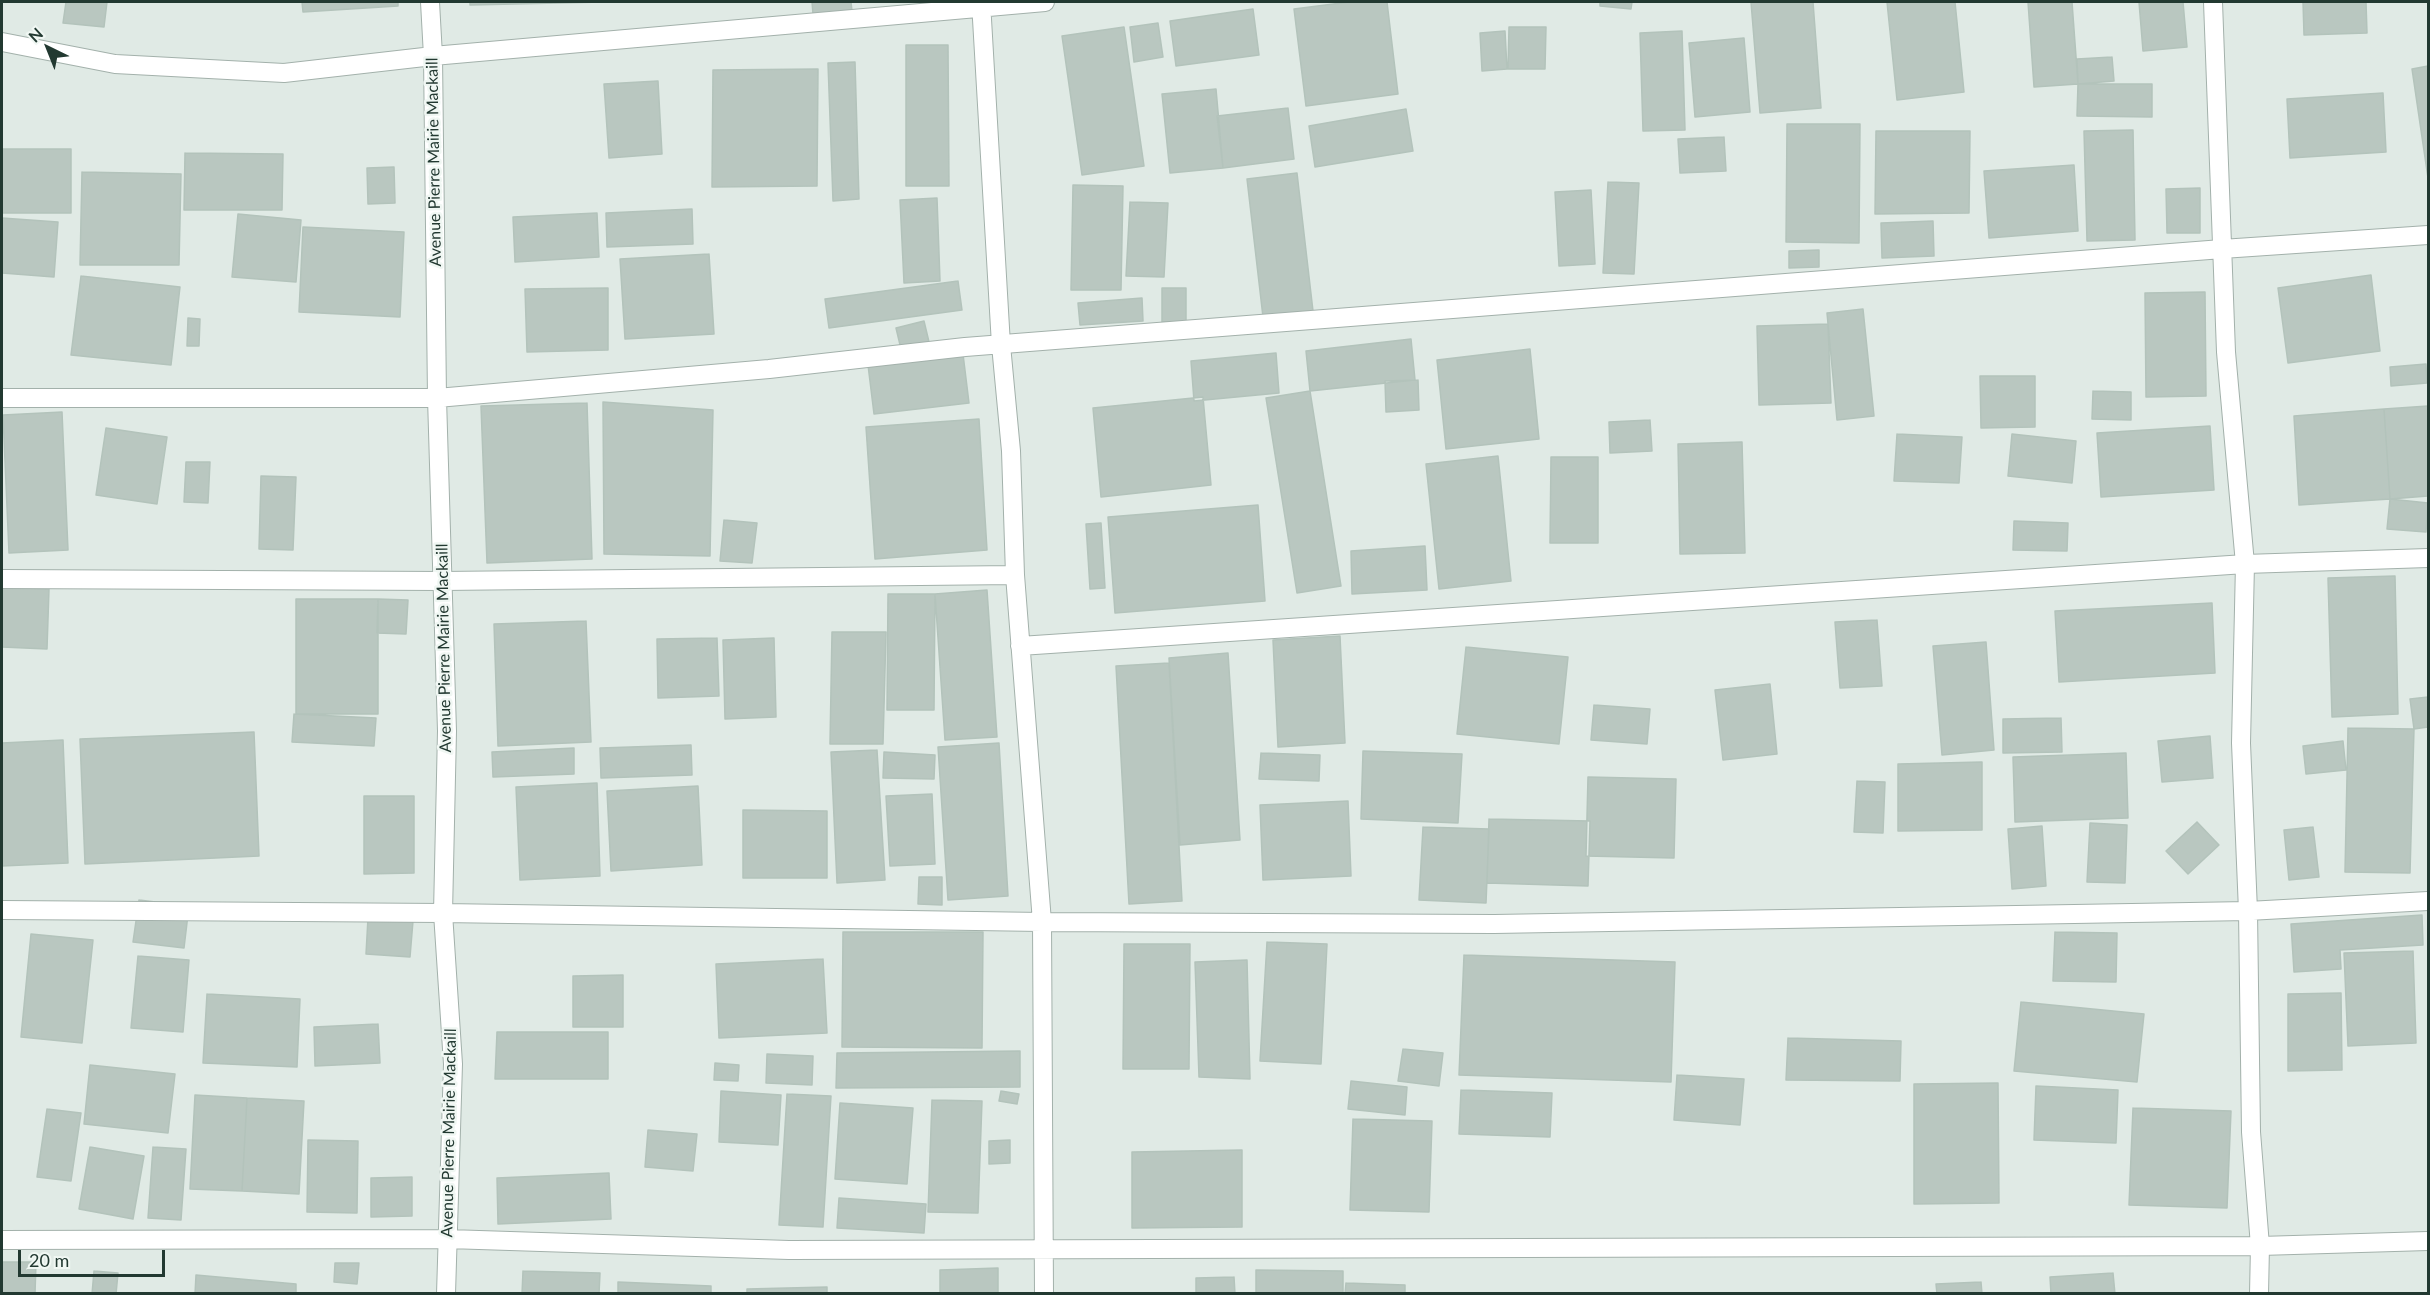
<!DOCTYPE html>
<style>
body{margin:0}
#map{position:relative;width:2430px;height:1295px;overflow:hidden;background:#e0eae5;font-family:Lato,sans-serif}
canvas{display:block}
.frame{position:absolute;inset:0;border:3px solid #223931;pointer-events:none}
.north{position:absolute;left:18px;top:18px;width:60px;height:60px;-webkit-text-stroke:4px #f0f7f3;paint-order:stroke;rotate:317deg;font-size:16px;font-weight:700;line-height:24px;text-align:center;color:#223931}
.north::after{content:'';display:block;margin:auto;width:21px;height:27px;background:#223931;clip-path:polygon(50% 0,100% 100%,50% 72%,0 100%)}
.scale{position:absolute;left:18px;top:1250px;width:147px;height:27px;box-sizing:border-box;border:3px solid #223931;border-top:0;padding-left:8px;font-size:18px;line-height:21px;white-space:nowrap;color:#223931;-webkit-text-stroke:4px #f0f7f3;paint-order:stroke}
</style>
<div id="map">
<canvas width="2430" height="1295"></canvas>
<div class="frame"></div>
<div class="north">N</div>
<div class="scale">20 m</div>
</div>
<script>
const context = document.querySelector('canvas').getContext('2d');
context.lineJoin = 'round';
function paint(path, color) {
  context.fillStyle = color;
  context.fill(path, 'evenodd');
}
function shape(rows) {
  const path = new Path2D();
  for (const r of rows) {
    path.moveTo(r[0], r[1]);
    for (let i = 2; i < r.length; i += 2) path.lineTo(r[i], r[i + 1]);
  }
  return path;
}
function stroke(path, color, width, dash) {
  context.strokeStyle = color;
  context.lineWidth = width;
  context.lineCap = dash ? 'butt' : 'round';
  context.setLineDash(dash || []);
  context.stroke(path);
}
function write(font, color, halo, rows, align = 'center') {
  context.font = font + ' Lato,sans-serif';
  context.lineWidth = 5;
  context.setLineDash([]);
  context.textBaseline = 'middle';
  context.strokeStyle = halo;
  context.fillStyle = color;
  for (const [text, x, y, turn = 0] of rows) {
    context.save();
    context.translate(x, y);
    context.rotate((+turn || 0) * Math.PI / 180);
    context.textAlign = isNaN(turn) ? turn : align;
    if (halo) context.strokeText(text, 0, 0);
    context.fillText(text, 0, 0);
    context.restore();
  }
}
const building = shape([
 [66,2,107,2,104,27,63,23,66,2],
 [302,2,398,2,398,6,303,12,302,2],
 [470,2,603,2,470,5,470,2],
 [812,2,851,2,852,11,813,14,812,2],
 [1349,2,1387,2,1398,94,1306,106,1294,9,1349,2],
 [1600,2,1632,2,1631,9,1600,6,1600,2],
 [1751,2,1813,2,1821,108,1760,113,1751,2],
 [1887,2,1955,2,1964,92,1897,100,1887,2],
 [2028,2,2072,2,2078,84,2034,87,2028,2],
 [2139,2,2183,2,2187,47,2143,51,2139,2],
 [2303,2,2366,2,2367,33,2304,35,2303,2],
 [1253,9,1259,55,1176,66,1170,21,1253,9],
 [1158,23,1163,57,1134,62,1130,27,1158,23],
 [1124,27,1144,166,1082,175,1062,36,1124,27],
 [1509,27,1546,27,1545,69,1508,69,1509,27],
 [1505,31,1507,69,1482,71,1480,33,1505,31],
 [1682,31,1685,130,1643,131,1640,33,1682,31],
 [1744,38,1750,112,1695,117,1689,43,1744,38],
 [906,45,948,45,949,186,906,186,906,45],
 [2112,57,2114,81,2078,84,2077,59,2112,57],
 [855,62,859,199,833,201,828,63,855,62],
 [2428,66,2428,178,2412,69,2428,66],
 [818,69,817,186,712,187,713,70,818,69],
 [658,81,662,154,609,158,604,84,658,81],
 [2078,84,2152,84,2152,117,2077,116,2078,84],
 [1216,89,1223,168,1170,173,1162,94,1216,89],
 [2383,93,2386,152,2290,158,2287,99,2383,93],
 [1288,108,1294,159,1223,168,1217,116,1288,108],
 [1406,109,1413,151,1315,167,1309,126,1406,109],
 [1787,124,1860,124,1859,243,1786,242,1787,124],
 [2133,130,2135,240,2087,241,2084,131,2133,130],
 [1876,131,1970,131,1969,213,1875,214,1876,131],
 [1724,137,1726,171,1680,173,1678,139,1724,137],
 [2,149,71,149,71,213,2,213,2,149],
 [185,153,283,154,282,210,184,210,185,153],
 [2074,165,2078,231,1989,238,1984,171,2074,165],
 [394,167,395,203,368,204,367,168,394,167],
 [82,172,181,174,179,265,80,265,82,172],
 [1297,173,1313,311,1263,317,1247,179,1297,173],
 [1608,182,1639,183,1634,274,1603,273,1608,182],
 [1073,185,1123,186,1121,290,1071,290,1073,185],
 [2200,188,2200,233,2167,233,2166,189,2200,188],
 [1591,190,1595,264,1559,266,1555,192,1591,190],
 [937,198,940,281,904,283,900,200,937,198],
 [1130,202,1168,203,1164,277,1126,276,1130,202],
 [692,209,693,244,607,247,606,213,692,209],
 [597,213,599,257,515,262,513,217,597,213],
 [238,214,301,220,296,282,232,277,238,214],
 [2,218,58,222,54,277,2,273,2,218],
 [1933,221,1934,256,1882,258,1881,223,1933,221],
 [303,227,404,232,400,317,299,312,303,227],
 [1819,250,1819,267,1789,268,1789,251,1819,250],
 [709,254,714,334,625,339,620,259,709,254],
 [2371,275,2380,351,2288,363,2278,288,2371,275],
 [81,276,180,287,171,365,71,355,81,276],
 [958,281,962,310,829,328,825,299,958,281],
 [608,288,608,350,527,352,525,289,608,288],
 [1162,288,1186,288,1186,322,1162,322,1162,288],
 [2205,292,2206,396,2146,397,2145,293,2205,292],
 [1142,298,1143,321,1080,325,1078,303,1142,298],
 [1863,309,1874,416,1837,420,1827,313,1863,309],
 [188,318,200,319,199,346,187,346,188,318],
 [924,321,929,342,901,349,896,328,924,321],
 [1828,324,1831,403,1759,405,1757,326,1828,324],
 [1411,339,1415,380,1310,391,1306,351,1411,339],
 [1530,349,1539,439,1446,449,1437,360,1530,349],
 [1276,353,1279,393,1194,401,1191,361,1276,353],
 [963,354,969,403,874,414,868,365,963,354],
 [2426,364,2427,383,2391,386,2390,367,2426,364],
 [1980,376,2035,376,2035,427,1981,428,1980,376],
 [1418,380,1419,410,1386,412,1385,381,1418,380],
 [1310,391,1341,586,1297,593,1266,398,1310,391],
 [2093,391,2131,392,2131,420,2092,419,2093,391],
 [1203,397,1211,485,1101,497,1093,408,1203,397],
 [603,402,713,410,710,556,604,554,603,402],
 [587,403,592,559,487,563,481,406,587,403],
 [2428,406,2428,496,2390,499,2384,409,2428,406],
 [2384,409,2390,499,2299,505,2294,416,2384,409],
 [62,412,68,550,9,553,3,415,62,412],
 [979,419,987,550,875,559,866,427,979,419],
 [1650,420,1652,451,1610,453,1609,422,1650,420],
 [2210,426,2214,490,2101,497,2097,433,2210,426],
 [106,428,167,437,157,504,96,495,106,428],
 [1897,434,1962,437,1959,483,1894,481,1897,434],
 [2012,434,2076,441,2072,483,2008,476,2012,434],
 [1742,442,1745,553,1680,554,1678,444,1742,442],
 [1498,456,1511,581,1439,589,1426,464,1498,456],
 [1551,457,1598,457,1598,543,1550,543,1551,457],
 [186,462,210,462,208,503,184,502,186,462],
 [261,476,296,477,293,550,259,549,261,476],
 [2390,499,2428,503,2426,532,2387,529,2390,499],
 [1258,505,1265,601,1115,613,1108,517,1258,505],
 [724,520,757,523,752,563,720,561,724,520],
 [2014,521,2068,523,2067,551,2013,550,2014,521],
 [1101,523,1105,588,1090,589,1086,524,1101,523],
 [1425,546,1427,590,1352,594,1351,551,1425,546],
 [2395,576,2398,714,2332,717,2328,578,2395,576],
 [2,587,49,589,47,649,2,647,2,587],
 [987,590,997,737,945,740,935,594,987,590],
 [888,594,935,594,934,710,887,710,888,594],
 [296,599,378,599,378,714,296,714,296,599],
 [378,599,408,600,406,634,377,633,378,599],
 [2212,603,2215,673,2059,682,2055,611,2212,603],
 [1877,620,1882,686,1840,688,1835,622,1877,620],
 [586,621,591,742,498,746,494,624,586,621],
 [832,632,886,632,883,744,830,744,832,632],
 [1340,636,1345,743,1278,747,1273,640,1340,636],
 [717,638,719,696,658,698,657,639,717,638],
 [774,638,776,717,725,719,723,640,774,638],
 [1986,642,1994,750,1942,755,1933,646,1986,642],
 [1466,647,1568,657,1559,744,1457,734,1466,647],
 [1228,653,1240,840,1180,845,1169,658,1228,653],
 [1169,663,1182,901,1129,904,1116,666,1169,663],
 [1770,684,1777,754,1723,760,1715,690,1770,684],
 [2428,697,2428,727,2414,729,2410,699,2428,697],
 [1594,705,1650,709,1647,744,1591,740,1594,705],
 [294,714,376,718,374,746,292,742,294,714],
 [2061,718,2062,752,2003,753,2003,719,2061,718],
 [2348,728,2414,729,2410,873,2345,872,2348,728],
 [254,732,259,856,85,864,80,739,254,732],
 [2210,736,2213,778,2162,782,2158,741,2210,736],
 [63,740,68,863,2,866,2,743,63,740],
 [2343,741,2346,770,2306,774,2303,746,2343,741],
 [999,743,1008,896,948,900,938,747,999,743],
 [691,745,692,775,601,778,600,748,691,745],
 [574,748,574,774,493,777,492,752,574,748],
 [877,750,885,880,837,883,831,752,877,750],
 [1363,751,1462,754,1458,823,1361,819,1363,751],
 [884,752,935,755,934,779,883,778,884,752],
 [1261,753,1320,755,1319,781,1259,779,1261,753],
 [2126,753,2128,818,2015,822,2013,757,2126,753],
 [1982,762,1982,830,1898,831,1898,764,1982,762],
 [1588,777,1676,779,1674,858,1586,856,1588,777],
 [1857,781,1885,782,1883,833,1854,832,1857,781],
 [597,783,600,876,520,880,516,787,597,783],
 [698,786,702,865,611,871,607,791,698,786],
 [932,794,935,864,890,866,886,796,932,794],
 [364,796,414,796,414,873,364,874,364,796],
 [1348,801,1351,876,1263,880,1260,805,1348,801],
 [743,810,827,811,827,878,743,878,743,810],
 [1489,819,1590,821,1588,886,1487,883,1489,819],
 [2197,822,2219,845,2188,874,2166,851,2197,822],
 [2090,823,2127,825,2125,883,2087,882,2090,823],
 [2042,826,2046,886,2012,889,2008,829,2042,826],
 [1423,827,1489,829,1486,903,1419,900,1423,827],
 [2313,827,2319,877,2289,880,2284,830,2313,827],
 [919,877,942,877,942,905,918,904,919,877],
 [139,900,189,906,184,948,133,942,139,900],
 [2422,915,2423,945,2340,950,2341,969,2294,972,2291,924,2422,915],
 [368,918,413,921,410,957,366,954,368,918],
 [843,932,983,932,982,1048,842,1047,843,932],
 [2055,932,2117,933,2116,982,2053,981,2055,932],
 [31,934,93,940,82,1043,21,1037,31,934],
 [1267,942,1327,944,1321,1064,1260,1061,1267,942],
 [1124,944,1190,944,1189,1069,1123,1069,1124,944],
 [2413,951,2416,1043,2348,1046,2344,953,2413,951],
 [1464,955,1675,962,1671,1082,1459,1075,1464,955],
 [138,956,189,960,183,1032,131,1028,138,956],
 [823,959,827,1033,719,1038,716,964,823,959],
 [1247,960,1250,1079,1199,1077,1195,962,1247,960],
 [623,975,623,1027,573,1027,573,976,623,975],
 [2341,993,2342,1070,2288,1071,2288,994,2341,993],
 [207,994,300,999,297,1067,203,1063,207,994],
 [2021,1002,2144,1014,2137,1082,2014,1071,2021,1002],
 [378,1024,380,1063,315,1066,314,1027,378,1024],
 [497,1032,608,1032,608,1079,495,1079,497,1032],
 [1788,1038,1901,1041,1900,1081,1786,1080,1788,1038],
 [1403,1049,1443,1053,1439,1086,1398,1081,1403,1049],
 [1020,1051,1020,1087,836,1088,837,1053,1020,1051],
 [767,1054,813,1056,812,1085,766,1083,767,1054],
 [715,1063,739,1065,738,1081,714,1080,715,1063],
 [90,1065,175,1074,168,1133,84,1124,90,1065],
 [1677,1075,1744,1079,1740,1125,1674,1120,1677,1075],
 [1351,1081,1407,1087,1405,1115,1348,1109,1351,1081],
 [1998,1083,1999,1203,1914,1204,1914,1084,1998,1083],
 [2036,1086,2118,1090,2116,1143,2034,1140,2036,1086],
 [1461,1090,1552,1093,1550,1137,1459,1134,1461,1090],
 [721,1091,781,1095,778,1145,719,1142,721,1091],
 [1001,1091,1019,1094,1017,1104,999,1101,1001,1091],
 [787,1094,831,1096,823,1227,779,1225,787,1094],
 [195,1095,247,1098,242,1191,190,1189,195,1095],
 [247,1098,304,1101,299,1194,242,1191,247,1098],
 [932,1100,982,1101,978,1213,928,1212,932,1100],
 [840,1103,913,1108,907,1184,835,1179,840,1103],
 [2133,1108,2231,1111,2227,1208,2129,1205,2133,1108],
 [47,1109,81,1113,71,1181,37,1177,47,1109],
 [1353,1119,1432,1121,1429,1212,1350,1210,1353,1119],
 [648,1130,697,1134,693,1171,645,1167,648,1130],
 [308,1140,358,1141,357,1213,307,1212,308,1140],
 [1010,1140,1010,1163,989,1164,989,1141,1010,1140],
 [90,1147,144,1156,133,1219,79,1209,90,1147],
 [153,1147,186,1149,181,1220,148,1218,153,1147],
 [1242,1150,1242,1227,1132,1228,1132,1152,1242,1150],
 [609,1173,611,1219,498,1224,497,1178,609,1173],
 [412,1177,412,1216,371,1217,371,1178,412,1177],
 [839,1198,926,1204,924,1233,837,1228,839,1198],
 [2,1262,36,1262,35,1294,2,1294,2,1262],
 [335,1263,359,1263,357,1284,334,1282,335,1263],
 [998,1268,998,1294,940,1294,940,1270,998,1268],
 [1256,1270,1343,1271,1343,1294,1256,1294,1256,1270],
 [94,1271,118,1273,116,1294,92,1294,94,1271],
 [523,1271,600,1273,599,1294,522,1294,523,1271],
 [2113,1273,2115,1294,2051,1294,2050,1277,2113,1273],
 [196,1275,296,1284,296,1294,195,1294,196,1275],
 [1234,1277,1235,1294,1196,1294,1196,1278,1234,1277],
 [618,1282,711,1286,711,1294,618,1294,618,1282],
 [1981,1282,1982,1294,1937,1294,1936,1284,1981,1282],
 [1346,1283,1405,1285,1405,1294,1345,1294,1346,1283],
 [827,1287,827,1294,747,1294,747,1289,827,1287]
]);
const street = shape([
 [430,2,433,56,437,398,447,731,443,913,453,1064,446,1294],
 [981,2,1001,345,1011,451,1015,575,1042,922,1044,1294],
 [2213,2,2226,352,2245,564,2241,743,2248,911,2251,1132,2260,1246,2259,1294],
 [2,42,115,64,284,73,433,56,1045,2],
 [2,398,437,398,769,369,965,347,2222,249,2428,235],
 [2,579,442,581,1015,575],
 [1020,646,2245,564,2428,558],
 [2,910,443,913,1042,922,1494,924,2248,911,2428,901],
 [2,1240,448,1239,789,1250,2260,1246,2428,1241]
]);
const streetNames = [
 ["Avenue Pierre Mairie Mackaill",434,162,-91],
 ["Avenue Pierre Mairie Mackaill",444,648,-91],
 ["Avenue Pierre Mairie Mackaill",449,1133,-89]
];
paint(building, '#b9c7c0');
stroke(building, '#b3c3bb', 1.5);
stroke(street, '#a3b1ab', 20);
stroke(street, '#fff', 18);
write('16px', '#223931', '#f0f7f3', streetNames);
</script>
